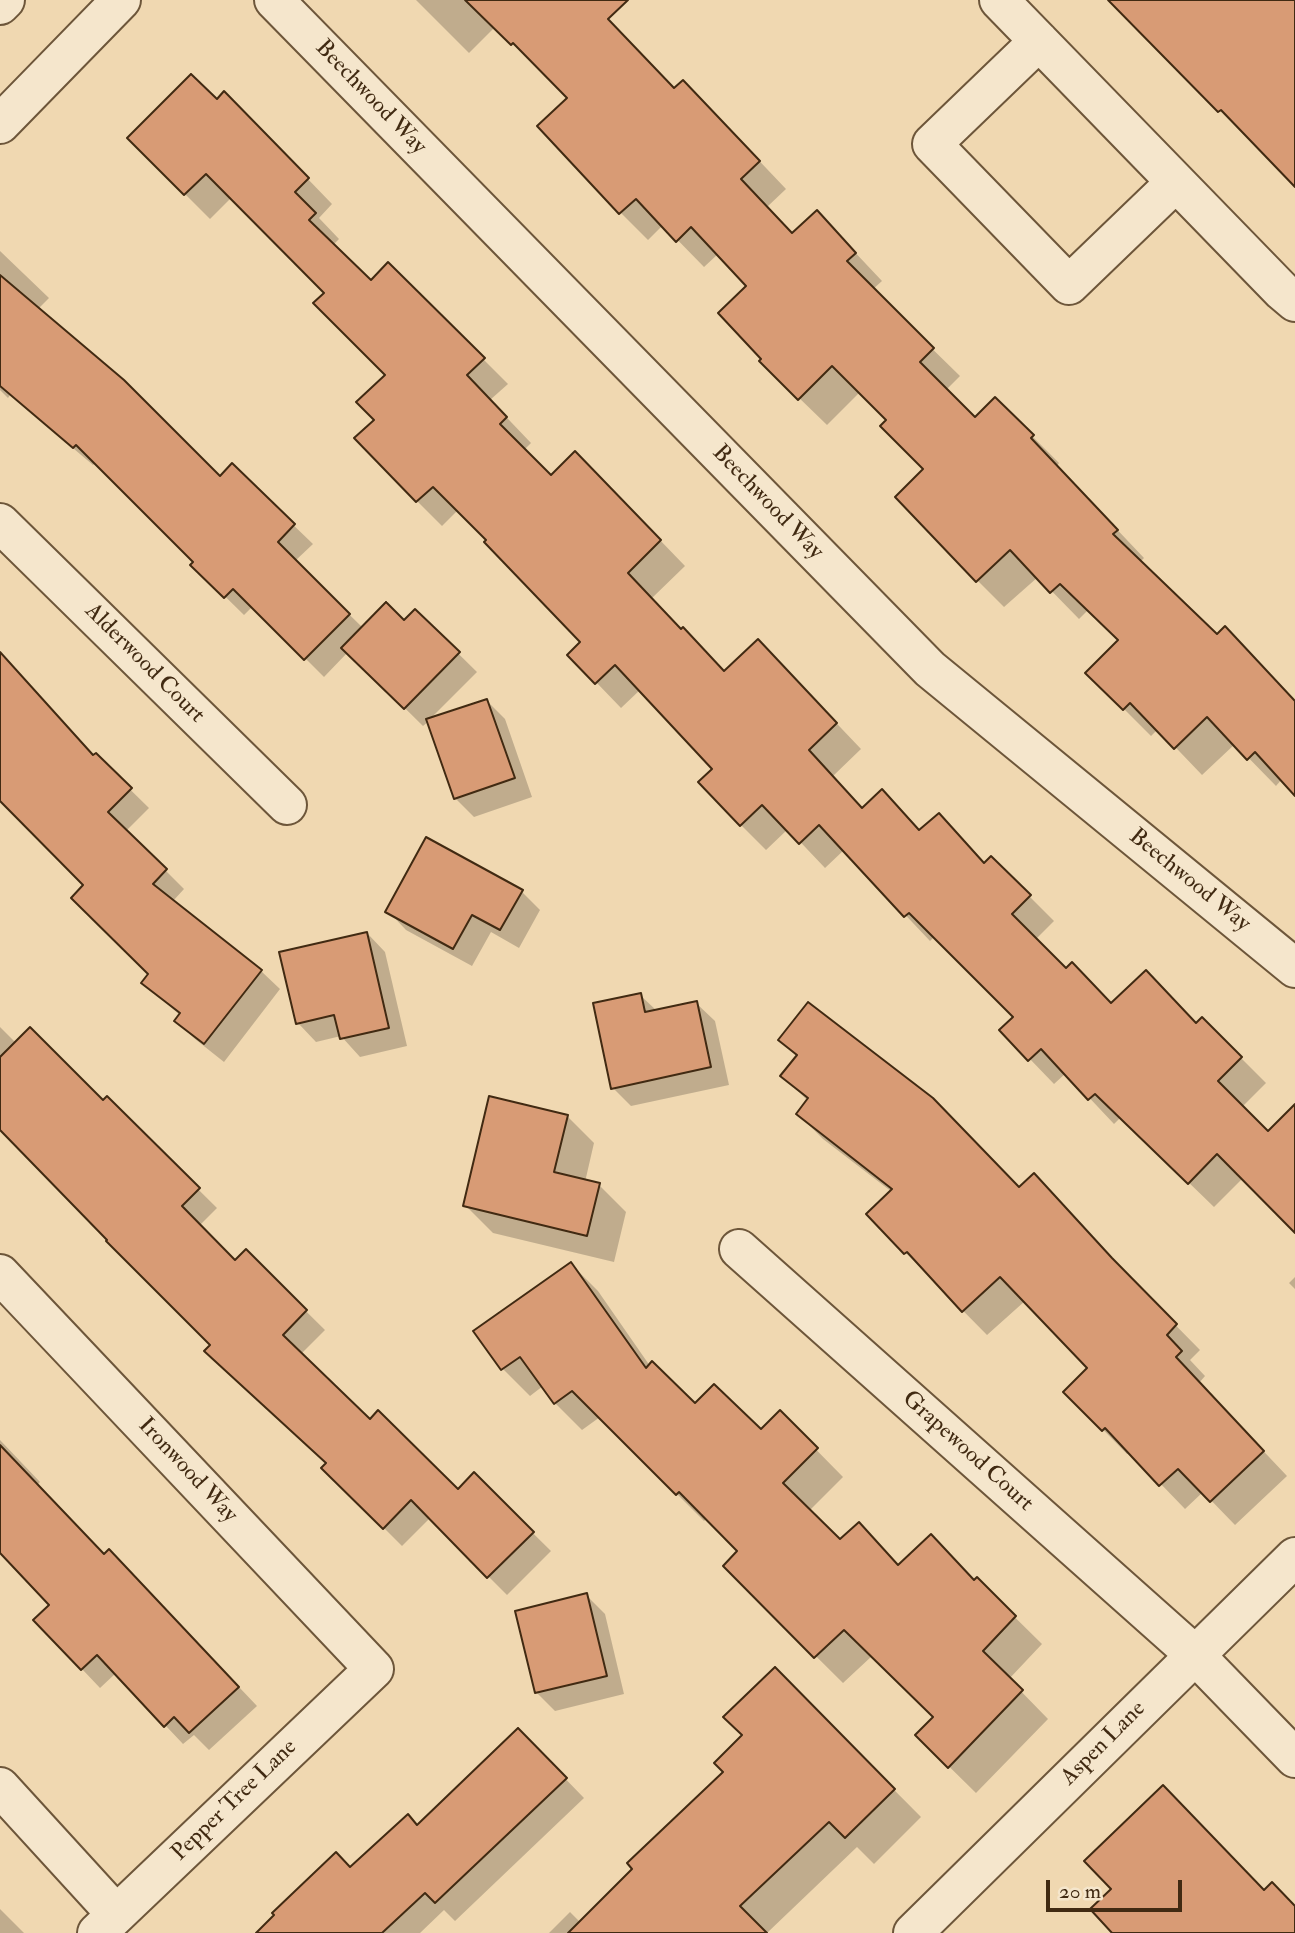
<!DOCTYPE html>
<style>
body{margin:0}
#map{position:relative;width:1295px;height:1933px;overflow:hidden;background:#f0d8b1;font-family:"IM FELL Double Pica",serif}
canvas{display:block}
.scale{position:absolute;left:1046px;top:1880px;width:136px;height:32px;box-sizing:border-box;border:4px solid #412a12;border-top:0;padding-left:9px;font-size:21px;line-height:24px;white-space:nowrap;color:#412a12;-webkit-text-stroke:5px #f5e6cc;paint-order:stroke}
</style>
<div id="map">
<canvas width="1295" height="1933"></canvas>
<div class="scale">20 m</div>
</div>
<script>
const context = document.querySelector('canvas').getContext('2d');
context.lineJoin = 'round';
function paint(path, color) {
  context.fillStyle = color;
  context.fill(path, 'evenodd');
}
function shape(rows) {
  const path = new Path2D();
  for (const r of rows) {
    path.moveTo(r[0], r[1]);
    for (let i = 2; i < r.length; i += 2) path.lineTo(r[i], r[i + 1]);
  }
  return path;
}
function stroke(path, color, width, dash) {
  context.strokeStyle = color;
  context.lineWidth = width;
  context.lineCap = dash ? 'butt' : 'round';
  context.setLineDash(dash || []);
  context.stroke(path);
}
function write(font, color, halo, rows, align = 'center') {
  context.font = font + ' "IM FELL Double Pica",serif';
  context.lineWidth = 6;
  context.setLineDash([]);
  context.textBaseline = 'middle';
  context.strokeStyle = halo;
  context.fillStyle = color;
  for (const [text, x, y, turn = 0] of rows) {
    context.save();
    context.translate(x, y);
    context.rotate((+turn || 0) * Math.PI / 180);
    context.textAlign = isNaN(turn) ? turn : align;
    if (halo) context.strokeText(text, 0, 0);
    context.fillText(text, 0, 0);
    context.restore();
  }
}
const shadow = shape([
 [416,0,587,0,675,90,710,109,786,189,767,207,793,235,817,212,882,281,872,290,960,376,946,390,975,419,995,399,1059,463,1057,466,1144,558,1140,562,1217,636,1295,702,1295,793,1282,779,1276,786,1235,744,1202,775,1158,729,1151,736,1088,673,1120,640,1089,609,1079,619,1038,577,1004,607,977,580,926,469,888,420,860,392,827,425,761,361,763,359,748,287,718,254,704,267,663,225,648,240,584,176,569,98,495,27,469,53],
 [1110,0,1295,0,1295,185,1256,144,1254,145],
 [217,102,249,118,332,204,319,218,339,239,333,245,371,282,388,264,508,384,490,400,531,443,524,450,551,478,600,478,685,566,651,599,682,631,725,672,783,667,861,749,833,776,863,809,907,816,920,831,963,840,985,864,991,858,1054,921,1035,940,1066,970,1111,1005,1196,1025,1202,1019,1266,1083,1242,1107,1268,1133,1295,1128,1295,1231,1243,1178,1214,1207,1121,1117,1114,1124,1066,1073,1054,1084,1002,1030,1015,1017,935,936,930,941,844,850,825,868,788,829,766,850,741,825,714,769,640,690,621,708,570,655,583,642,488,540,458,510,442,526,417,501,376,420,387,375,326,293,232,197,210,219,129,138],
 [0,251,49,298,38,309,220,479,232,466,313,544,295,561,363,628,404,622,415,611,477,672,429,720,487,701,505,719,532,797,474,817,455,798,429,721,423,726,348,652,324,677,253,606,244,615,193,565,196,562,96,462,93,465,10,395,8,398,0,390],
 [0,654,94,757,96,756,149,808,126,831,184,889,173,901,261,971,280,989,224,1062,195,1039,177,1021,181,1016,143,983,150,974,85,885,0,777],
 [522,892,540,910,519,948,491,932,472,966,406,930,388,911],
 [367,933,385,952,407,1046,360,1057,341,1036,316,1042,298,1023],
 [640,995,657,1011,696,1003,715,1021,729,1085,631,1106,613,1088],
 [0,1027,16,1043,103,1103,107,1099,217,1208,199,1226,235,1263,246,1252,325,1330,301,1354,370,1421,458,1491,474,1475,551,1551,507,1595,430,1518,402,1546,324,1468,328,1464,0,1127],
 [781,1040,1019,1189,1136,1285,1200,1350,1190,1360,1205,1376,1199,1383,1287,1476,1235,1525,1203,1492,1185,1509,1130,1452,1127,1454,1066,1392,1090,1368,1025,1301,987,1335,906,1253,892,1192,823,1139,798,1114,808,1101,783,1076,797,1057],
 [567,1116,594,1143,585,1182,599,1185,626,1212,614,1262,493,1233,465,1205],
 [571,1264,598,1291,650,1366,695,1406,761,1432,780,1413,843,1477,809,1511,840,1542,859,1524,899,1566,931,1536,975,1582,977,1580,1042,1644,1009,1679,1048,1719,976,1793,917,1735,935,1717,872,1656,843,1683,725,1566,740,1551,707,1518,704,1521,600,1417,582,1430,555,1403,543,1386,530,1396,503,1369,475,1332],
 [1295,1277,1295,1289,1289,1283],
 [0,1440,40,1482,37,1485,104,1556,128,1570,257,1706,209,1750,194,1735,183,1744,116,1673,100,1688,82,1669,51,1605,0,1550],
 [586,1595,605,1614,624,1694,555,1711,536,1692],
 [775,1670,921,1817,874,1864,857,1847,767,1933,549,1933,570,1912,581,1923,725,1772],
 [518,1730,584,1798,455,1921,444,1910,420,1933,256,1933,418,1827],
 [0,1909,24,1933,0,1933]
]);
const building = shape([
 [465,0,628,0,608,19,674,88,683,80,760,161,741,179,792,233,817,210,856,253,847,261,934,348,920,362,975,417,995,397,1034,435,1031,438,1118,530,1113,534,1217,634,1225,626,1295,701,1295,796,1255,752,1247,760,1207,717,1174,749,1130,703,1123,710,1085,673,1118,640,1060,584,1050,593,1010,550,976,582,895,497,923,469,880,426,886,420,832,366,798,400,759,361,761,359,718,313,746,286,691,227,676,242,636,199,619,214,537,126,567,98,513,43,511,45,465,0],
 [1108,0,1295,0,1295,187,1221,110,1218,112,1108,0],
 [191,74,217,99,224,91,309,178,295,192,316,213,309,220,371,280,388,262,485,358,467,375,507,417,500,424,551,475,575,451,661,540,628,573,681,629,683,627,724,671,758,639,837,723,809,750,862,808,882,789,919,830,939,813,984,863,991,856,1031,895,1012,914,1066,968,1072,962,1111,1003,1146,970,1196,1023,1202,1017,1242,1057,1218,1081,1268,1131,1295,1104,1295,1233,1217,1154,1188,1184,1095,1094,1088,1100,1041,1049,1028,1061,999,1030,1013,1017,909,913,904,917,819,825,799,844,762,805,740,826,698,782,712,769,615,665,595,684,567,655,580,642,484,542,486,540,433,487,416,502,354,438,374,420,356,402,385,375,313,303,324,293,206,174,184,195,127,138,191,74],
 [0,275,124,380,220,476,232,463,295,524,278,542,350,614,304,660,233,589,224,598,190,565,193,562,76,445,73,448,0,386,0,275],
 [386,602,404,620,415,609,460,652,404,709,341,648,386,602],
 [0,652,93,755,96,753,132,788,108,812,167,869,153,884,262,970,204,1044,174,1021,180,1013,141,983,148,974,71,898,83,885,0,801,0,652],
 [487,699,515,778,454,799,426,719,487,699],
 [426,837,523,890,500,930,472,915,453,949,385,912,426,837],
 [367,932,389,1028,340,1039,334,1015,296,1024,279,952,367,932],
 [641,993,645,1012,697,1001,711,1067,611,1089,593,1003,641,993],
 [808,1002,933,1098,1019,1187,1034,1173,1112,1258,1177,1324,1167,1335,1182,1351,1176,1357,1264,1451,1210,1502,1178,1469,1159,1486,1105,1428,1102,1431,1063,1392,1087,1368,1000,1277,962,1312,907,1252,904,1254,866,1214,892,1189,796,1114,808,1098,780,1076,797,1055,778,1040,808,1002],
 [30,1027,103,1100,107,1096,200,1188,182,1206,235,1260,246,1249,307,1310,283,1335,370,1419,378,1410,458,1489,474,1472,534,1532,487,1578,411,1500,383,1529,321,1468,326,1463,204,1351,210,1345,106,1241,107,1240,0,1130,0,1057,30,1027],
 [489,1096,568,1115,554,1172,600,1183,587,1236,463,1206,489,1096],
 [571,1262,646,1368,652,1361,695,1403,714,1384,761,1429,780,1410,818,1448,783,1483,840,1539,859,1522,898,1565,931,1534,974,1580,977,1577,1016,1616,983,1651,1023,1690,948,1768,915,1735,933,1717,844,1630,814,1658,723,1566,737,1551,679,1492,676,1495,572,1391,554,1404,520,1357,501,1370,473,1331,571,1262],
 [0,1445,104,1554,109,1549,239,1687,189,1733,174,1717,164,1727,97,1655,81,1670,33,1620,49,1605,0,1553,0,1445],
 [587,1593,607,1676,535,1693,515,1611,587,1593],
 [775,1667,895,1789,845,1838,829,1822,740,1906,767,1933,568,1933,632,1869,627,1863,723,1772,714,1763,742,1735,723,1717,775,1667],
 [518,1728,567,1778,435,1903,425,1893,382,1933,256,1933,274,1915,272,1913,336,1852,350,1867,408,1814,417,1825,518,1728],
 [1163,1785,1264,1890,1272,1882,1295,1906,1295,1933,1112,1933,1090,1909,1111,1889,1084,1861,1163,1785]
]);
const minor = shape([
 [274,0,930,669,1295,968],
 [999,0,1282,291,1295,302],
 [0,5,5,0],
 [1039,41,932,144,1069,285,1176,182],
 [0,124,121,0],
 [0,523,287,805],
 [739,1249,1194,1654,1295,1758],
 [0,1274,374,1669,97,1933],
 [0,1787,116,1914],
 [913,1933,1295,1557]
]);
const streetNames = [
 ["Beechwood Way",370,98,46],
 ["Beechwood Way",767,503,46],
 ["Alderwood Court",144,664,45],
 ["Beechwood Way",1189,881,39],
 ["Grapewood Court",967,1452,42],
 ["Ironwood Way",187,1471,47],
 ["Aspen Lane",1104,1744,-45],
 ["Pepper Tree Lane",235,1801,-44]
];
paint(shadow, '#0003');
paint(building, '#d89b75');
stroke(building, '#412a12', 2);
stroke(minor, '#6d563a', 42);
stroke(minor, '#f5e6cc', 38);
write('23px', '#412a12', '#f5e6cc', streetNames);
</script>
